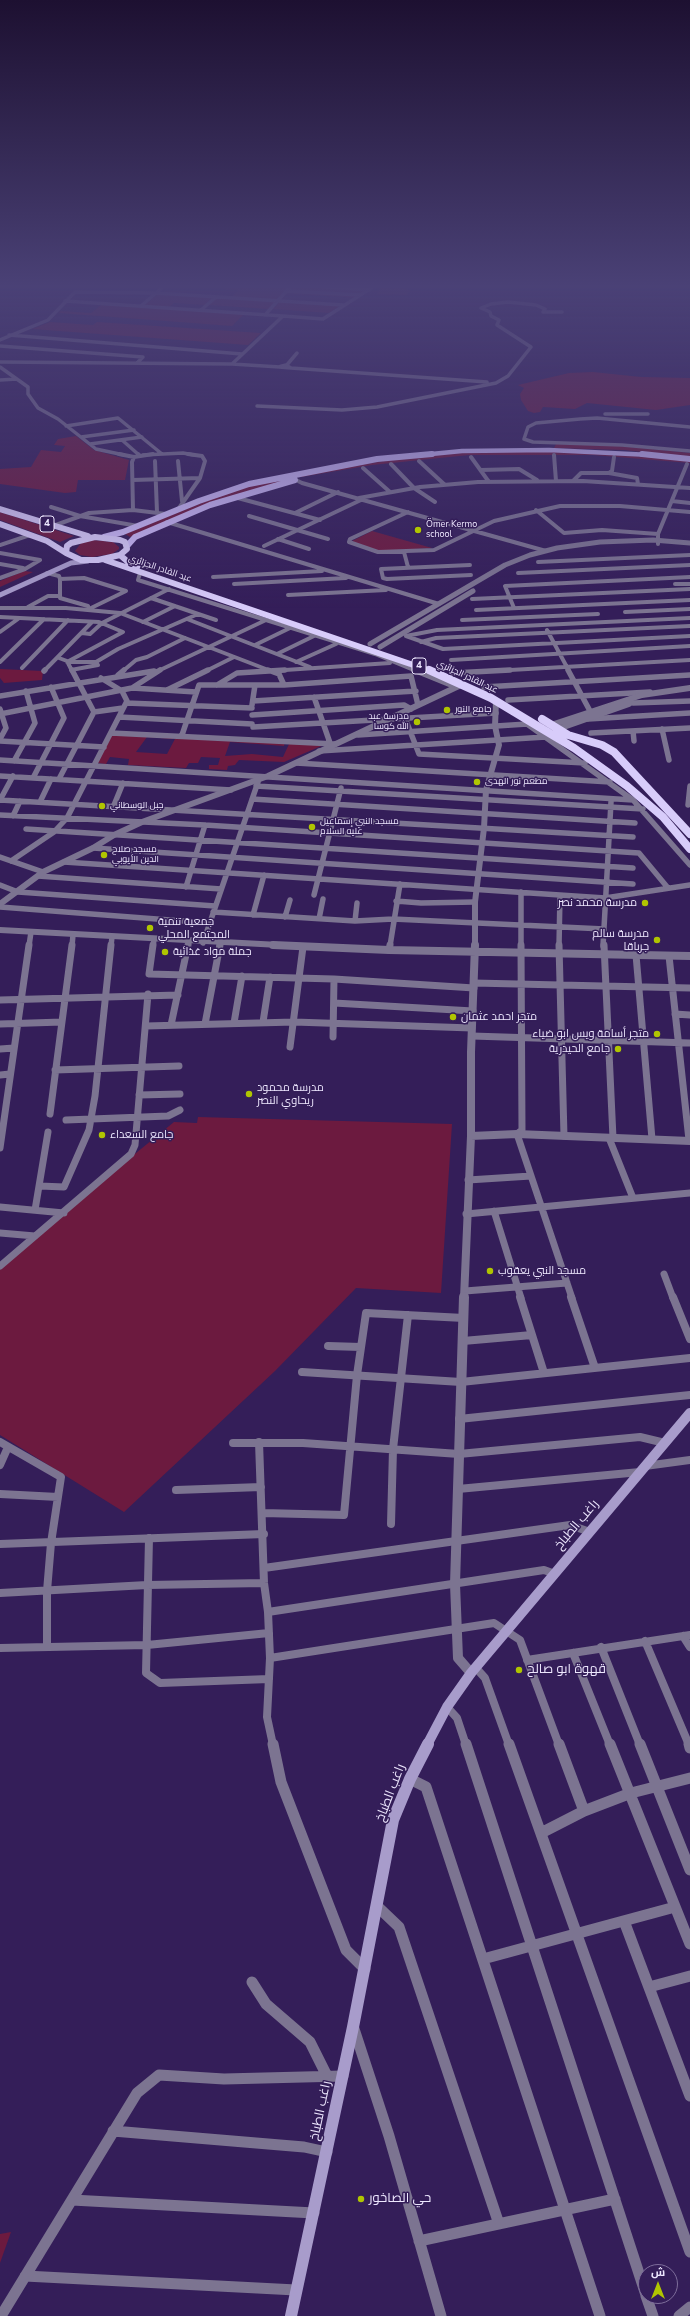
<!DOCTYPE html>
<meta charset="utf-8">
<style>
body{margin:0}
#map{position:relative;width:690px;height:2316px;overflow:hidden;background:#341e59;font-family:"Nunito Sans",Cairo,sans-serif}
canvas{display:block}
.north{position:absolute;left:638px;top:2264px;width:40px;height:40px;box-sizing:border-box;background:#341e59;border:1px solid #7e6e9b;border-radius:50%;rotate:0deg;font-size:11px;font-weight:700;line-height:16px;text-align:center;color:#ede7fe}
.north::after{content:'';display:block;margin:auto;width:14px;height:18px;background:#b0c501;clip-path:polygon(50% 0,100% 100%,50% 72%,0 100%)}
</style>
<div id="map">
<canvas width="690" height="2316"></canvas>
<div class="north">ش</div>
</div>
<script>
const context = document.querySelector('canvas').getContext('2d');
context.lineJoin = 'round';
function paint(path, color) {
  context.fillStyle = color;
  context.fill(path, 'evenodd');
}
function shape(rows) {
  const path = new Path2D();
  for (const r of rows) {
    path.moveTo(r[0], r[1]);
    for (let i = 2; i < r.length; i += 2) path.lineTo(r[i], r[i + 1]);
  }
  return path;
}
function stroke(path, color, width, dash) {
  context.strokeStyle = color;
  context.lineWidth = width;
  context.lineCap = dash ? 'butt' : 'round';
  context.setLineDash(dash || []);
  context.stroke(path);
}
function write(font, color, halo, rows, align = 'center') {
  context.font = font + ' "Nunito Sans",Cairo,sans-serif';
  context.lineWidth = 3;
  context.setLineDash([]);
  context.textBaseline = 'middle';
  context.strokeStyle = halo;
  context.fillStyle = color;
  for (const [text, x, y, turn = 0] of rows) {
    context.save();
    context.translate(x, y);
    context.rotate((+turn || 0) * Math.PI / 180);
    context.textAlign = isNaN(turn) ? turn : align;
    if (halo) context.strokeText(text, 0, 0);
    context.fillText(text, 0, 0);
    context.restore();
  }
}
const green = shape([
 [227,285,363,285,360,289,368,290,355,298,283,293,276,300,232,297,238,290,223,289],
 [382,285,393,285,390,289,393,289,395,285,405,285,403,289,410,290,407,295,377,294],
 [159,293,213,297,205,305,174,303,168,308,144,306],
 [217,297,276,301,269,309,209,305],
 [280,301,341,305,329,313,273,309],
 [101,305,244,314,232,326,59,313,61,311,91,313],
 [50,322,93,325,97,322,261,333,248,345,32,329],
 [593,372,641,377,690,378,690,405,656,410,587,403,575,409,543,407,540,412,534,413,528,411,521,400,520,394,524,388,518,385,569,373],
 [76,436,94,450,129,460,125,480,78,480,76,492,65,493,0,484,0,469,31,467,41,450,61,452,65,446,54,445,58,439],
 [556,444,622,446,690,453,690,457,624,450,554,448],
 [566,451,690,460,690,463,593,455,469,455,372,465,301,477,297,475,396,459,468,452],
 [281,478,286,481,211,502,130,537,125,534,226,493],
 [0,512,74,536,60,542,0,520],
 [372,531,432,548,379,551,350,542],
 [93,540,113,542,119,547,119,549,112,554,92,557,80,555,75,551,81,543],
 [24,571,33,572,0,587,0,581],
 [0,669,43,671,42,680,4,683,0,678],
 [113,733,174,737,173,739,147,737,136,752,167,754,176,737,285,742,284,746,230,742,225,756,252,754,283,757,290,742,326,744,284,762,239,760,235,765,228,766,227,770,209,769,209,765,218,765,220,758,201,757,198,763,189,763,186,768,128,765,129,759,110,757,106,764,97,763],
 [198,1117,452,1124,441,1293,356,1288,275,1371,124,1512,0,1435,0,1264,174,1122,197,1123],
 [11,2232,0,2263,0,2234]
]);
const minorFar5 = shape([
 [301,285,370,290],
 [456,285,513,285],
 [286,291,360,295],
 [65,301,283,316],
 [141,306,156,293,343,305],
 [201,310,216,297],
 [265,315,292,285],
 [9,335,242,354],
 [0,340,48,320,75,292,156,293,165,285],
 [0,346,143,357,137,363],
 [0,362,232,364,280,367],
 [232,364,283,316,323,319,376,285],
 [286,365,291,368,279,367,282,366,286,365],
 [286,366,297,353],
 [0,367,28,387,28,394,38,408,58,419,96,449,124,455],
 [291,368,487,382],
 [0,380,17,379],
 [257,406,342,410,377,407,496,383,508,376,531,347,497,325,499,320,491,316,490,312,481,308,491,304,508,302,536,305,545,309,543,312,562,312],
 [605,414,648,414],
 [66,426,118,418,162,454],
 [690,427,597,418,580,419,536,423,528,427,524,439,533,442,622,445,690,451],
 [81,437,134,430],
 [122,440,139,455],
 [90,444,142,437],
 [143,455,183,453,194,455]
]);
const minorFar4 = shape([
 [119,454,134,457,132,462,133,510,166,514],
 [138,454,139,455],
 [554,455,556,481],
 [134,457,153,454],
 [471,457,489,482],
 [155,461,157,512],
 [178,461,182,501],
 [419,461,445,485],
 [391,464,414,488,435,502],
 [363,468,390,492],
 [481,470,519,469,537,480],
 [609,473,637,478,638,484],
 [290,477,302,483,546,551],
 [133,480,200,478],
 [573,481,581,473,609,473,612,471,614,457],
 [234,497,320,520],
 [359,498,420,487,478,482,583,481,690,488],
 [672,501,690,503],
 [51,507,80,516,138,526],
 [179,508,200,478,205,461,202,456,188,454],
 [536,510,564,533,602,530,658,534],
 [408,512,350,539,349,542,378,552,434,550,494,521,560,506,620,506,690,512],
 [295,513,338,492],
 [249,516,328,539],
 [167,522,439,604],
 [53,526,89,513,133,510],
 [278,539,309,549],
 [658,544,658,534,687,464],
 [0,545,30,535],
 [264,546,363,499],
 [404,552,408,567],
 [0,553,40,560],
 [538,562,690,555],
 [0,564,23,568],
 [470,565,381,569,383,578,387,579,471,575],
 [47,573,59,576,60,579,84,578,126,591,89,609],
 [140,573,138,580,266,620,158,671],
 [518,573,690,565],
 [213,577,322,571],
 [0,578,25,569,40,560],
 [60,579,60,598,88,606],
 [234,584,346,578],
 [675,584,690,584],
 [288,595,386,590],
 [151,598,216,620],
 [472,599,690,589],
 [28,607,48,596,60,596],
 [0,608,66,608,120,613,271,671],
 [514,608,505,586,690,577],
 [476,610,690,600],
 [625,612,690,609],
 [0,617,99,622,123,632,67,662],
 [187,619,310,667],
 [266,620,375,654,416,671],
 [462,620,598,614],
 [143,622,175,606],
 [547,630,569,671],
 [0,632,18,619],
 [82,633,90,634,102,623,169,589],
 [406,636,443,649,690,636],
 [406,636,437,630,690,618],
 [421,642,436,638,690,626],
 [255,645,290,628],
 [277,654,314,636],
 [59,658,67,661,72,671],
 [451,660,690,646],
 [0,662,44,619],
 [68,662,96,662],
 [296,662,336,644],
 [22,668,68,620],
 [71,670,98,665,96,662,118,649,198,614],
 [44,671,92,622],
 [123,671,136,660,147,657,185,638],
 [206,671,234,657],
 [270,671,390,663],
 [492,671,690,660]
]);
const minorFar3 = shape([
 [268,670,279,674,284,685],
 [414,670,456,687],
 [568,670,590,711],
 [44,671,45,670],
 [453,673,510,670],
 [118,675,124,670],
 [217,685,237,673,285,670],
 [484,687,690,675],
 [132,688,196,692],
 [167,690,208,670],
 [0,696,154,671],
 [314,697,330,743],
 [508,700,650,692],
 [253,701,416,691],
 [126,703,252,708],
 [633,703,690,701],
 [252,705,255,685],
 [0,709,6,728,0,739],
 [94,712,123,708],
 [0,714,132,688,160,670],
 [252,715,404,705,411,709],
 [119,717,252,724],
 [405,718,419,754,585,763],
 [588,719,690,713],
 [253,727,496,713],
 [662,729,669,760],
 [633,731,634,741],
 [111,733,335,744],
 [591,733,690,728],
 [182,735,199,685,284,685,411,676,418,705],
 [358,735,527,724,633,800],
 [0,741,104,747],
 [319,751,546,737],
 [0,760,633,800,690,865],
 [14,761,35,723,26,691],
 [296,763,610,782],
 [0,776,231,790],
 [33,778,64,718,51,687],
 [59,779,94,712,72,670],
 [256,786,643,809],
 [252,799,635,823],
 [0,800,633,837],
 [0,800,13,776],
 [40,802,51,779],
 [114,805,123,783],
 [688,805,690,786],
 [0,815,205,825,639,853,668,888],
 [13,816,20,801],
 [26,829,633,868],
 [93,848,633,884],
 [0,857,43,872],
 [11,861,54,832,67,818,127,701,122,691,101,678],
 [64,862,605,898,690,885],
 [38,876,221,889],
 [0,885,18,892,215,906],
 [186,887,205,825],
 [521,892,521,946],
 [314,895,341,788],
 [396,901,421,903,475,902],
 [0,907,209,923],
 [213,912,355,921,393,919,604,929],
 [253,915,264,875],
 [285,917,290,900],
 [319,919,323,899],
 [355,921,357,903],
 [203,943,258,782],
 [29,946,31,932],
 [72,946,73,935],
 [111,946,112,937],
 [153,946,154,940],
 [188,946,189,942],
 [219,946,220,943],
 [390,946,400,884],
 [559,946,560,895],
 [603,946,611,802]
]);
const minorFar2 = shape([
 [153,945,149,974,334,979,474,988],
 [521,945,522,1130,517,1134,572,1298],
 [559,945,564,1136],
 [604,945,613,1138],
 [389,950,390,945],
 [636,955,652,1139],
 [669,956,689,1140],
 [474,983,690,988],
 [0,1000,178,995],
 [334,1003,473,1011],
 [675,1014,690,1015],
 [263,1022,270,977],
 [234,1023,242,976],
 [0,1024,62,1022],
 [205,1024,220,945],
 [171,1025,188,945],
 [146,1026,294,1022,472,1028],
 [472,1036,690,1043],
 [333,1037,334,979],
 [290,1047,303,947],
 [0,1049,14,1048],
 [55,1070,179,1066],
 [0,1075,10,1074],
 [139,1095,180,1094],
 [50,1114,72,945],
 [66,1120,168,1116,180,1110],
 [609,1138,633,1198],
 [0,1148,29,945],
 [468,1180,531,1176],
 [40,1186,64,1187,89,1130,95,1096,111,945],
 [0,1207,64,1213],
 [35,1210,48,1132],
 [494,1211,521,1298],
 [466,1214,690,1193],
 [0,1233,35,1236],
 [0,1266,131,1154,135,1145,148,994],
 [664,1274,673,1298],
 [465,1291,567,1283]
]);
const minorFar1 = shape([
 [520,1297,544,1373],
 [571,1297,595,1368],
 [673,1297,690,1339],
 [463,1341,532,1335],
 [328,1346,361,1347],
 [302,1372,461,1382,690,1358],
 [459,1419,690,1395],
 [0,1442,61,1477,51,1543,47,1591,47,1646],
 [259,1442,264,1583,268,1612,270,1658,267,1717,273,1745],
 [233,1443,303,1443,459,1454,640,1437,665,1443],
 [0,1465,8,1447],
 [645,1466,690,1460],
 [458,1489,640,1472],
 [176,1490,261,1487],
 [0,1494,58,1497],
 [263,1513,344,1515,357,1375,366,1313,464,1318],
 [391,1524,393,1449,408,1315],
 [149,1538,146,1673,160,1683,269,1679],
 [0,1544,264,1534],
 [264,1568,570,1525,590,1532],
 [0,1593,147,1585,264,1583],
 [268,1612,544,1570,555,1574],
 [683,1636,690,1647],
 [645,1641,689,1745],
 [601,1647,640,1745],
 [0,1648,147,1645,269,1633],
 [573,1653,610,1745],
 [270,1658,494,1623,520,1640,559,1745],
 [527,1660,690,1635],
 [476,1668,485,1678,509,1745],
 [447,1707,457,1718,466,1745]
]);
const minor = shape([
 [273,1744,281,1782,346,1950,365,1969],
 [466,1744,646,2295],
 [509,1744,690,2252],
 [559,1744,584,1811],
 [610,1744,690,1944],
 [640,1744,690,1870],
 [689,1744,690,1748],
 [410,1779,426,1787,600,2316],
 [541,1833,584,1811,631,1793,690,1778],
 [377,1906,399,1927,499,2224],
 [624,1921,690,2096],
 [483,1959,675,1907],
 [252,1982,266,2004,310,2042,327,2076],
 [649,1987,690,1976],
 [354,2029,389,2136,441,2316],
 [113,2131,304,2147,327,2152],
 [72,2200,314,2213],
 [419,2241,615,2199],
 [25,2276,296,2290],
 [646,2296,653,2316],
 [1,2316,137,2093,159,2075,224,2079,343,2076],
 [679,2316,690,2307]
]);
const tertiaryFar3 = shape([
 [370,644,505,565,530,555,557,548,600,542,653,540,690,543],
 [380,647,473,591]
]);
const tertiaryFar2 = shape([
 [551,725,642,695,690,688],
 [558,729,629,704],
 [0,904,43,872,93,848,114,835,142,822,268,776,463,684],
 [0,930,298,946],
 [475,946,475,902,484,828,486,790,499,745,495,726,496,701]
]);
const tertiaryFar1 = shape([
 [273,945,389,950,690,956],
 [475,945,471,1052,471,1136,517,1134,690,1141],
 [464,1298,471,1136]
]);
const tertiary = shape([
 [464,1297,455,1584,458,1658,471,1673]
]);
const secondaryFar2 = shape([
 [0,595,71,563,88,561]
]);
const secondaryFar1 = shape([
 [427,1745,447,1707,471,1673,690,1413]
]);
const secondary = shape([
 [291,2316,353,2027,393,1820,410,1779,428,1744]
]);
const primaryFar1 = shape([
 [421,455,462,451,549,450,651,455]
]);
const primary = shape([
 [642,454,690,459],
 [104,537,123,532,199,501,249,484,377,459,432,454],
 [127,546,135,537,210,505,295,480]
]);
const trunkFar1 = shape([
 [0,509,88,536],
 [0,524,47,541,66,553],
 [95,537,120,540,125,542,127,549,120,555,98,560,81,560,66,553,67,546,71,543,95,537],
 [120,555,128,562,138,566],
 [105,560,431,671]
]);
const trunk = shape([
 [429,670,491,698,574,748,627,786,663,817,690,849],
 [542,719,568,735,602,745,614,752,690,834]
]);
const markers = [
 [418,530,4,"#b0c501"],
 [447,710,4,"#b0c501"],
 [417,722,4,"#b0c501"],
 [477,782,4,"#b0c501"],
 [102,806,4,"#b0c501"],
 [312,827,4,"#b0c501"],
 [104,855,4,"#b0c501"],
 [645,903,4,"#b0c501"],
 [150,928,4,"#b0c501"],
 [657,940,4,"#b0c501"],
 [165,952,4,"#b0c501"],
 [453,1017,4,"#b0c501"],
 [657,1034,4,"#b0c501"],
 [618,1049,4,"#b0c501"],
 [249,1094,4,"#b0c501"],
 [102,1135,4,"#b0c501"],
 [490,1271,4,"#b0c501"],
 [519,1670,4,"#b0c501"],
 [361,2199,4,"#b0c501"]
];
const farPoinames = [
 ["Ömer Kermo",426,525],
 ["school",426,535],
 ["جامع النور",455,710],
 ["مدرسة عبد",409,717,"right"],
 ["الله كوسا",409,727,"right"],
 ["مطعم نور الهدى",485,782],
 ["جبل الوسطاني",110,806],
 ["مسجد النبي إسماعيل",320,822],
 ["عليه السلام",320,832],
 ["مسجد صلاح",112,850],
 ["الدين الأيوبي",112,860]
];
const farStreetnames = [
 ["عبد القادر الجزائري",160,569,19],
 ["عبد القادر الجزائري",467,677,25]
];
const shields = [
 [47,524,14],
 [419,666,14]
];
const shieldNames = [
 ["4",47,524],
 ["4",419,666]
];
const poiNames = [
 ["مدرسة محمد نصر",637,903,"right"],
 ["جمعية تنمية",158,922],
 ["المجتمع المحلي",158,935],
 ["مدرسة سالم",649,934,"right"],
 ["جرباقا",649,947,"right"],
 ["جملة مواد غذائية",173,952],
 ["متجر احمد عثمان",461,1017],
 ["متجر أسامة ويس ابو ضياء",649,1034,"right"],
 ["جامع الحيدرية",610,1049,"right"],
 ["مدرسة محمود",257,1088],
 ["ريحاوي النصر",257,1101],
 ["جامع السعداء",110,1135],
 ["مسجد النبي يعقوب",498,1271]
];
const nearStreetnames = [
 ["راغب الطباخ",577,1525,-50],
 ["راغب الطباخ",391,1793,-69],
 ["راغب الطباخ",321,2111,-78]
];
const nearPoinames = [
 ["قهوة ابو صالح",527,1670],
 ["حي الصاخور",369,2199]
];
paint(green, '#6c1a3f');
stroke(minorFar5, '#7c7491', 3.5);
stroke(minorFar4, '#7c7491', 4);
stroke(minorFar3, '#7c7491', 5.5);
stroke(minorFar2, '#7c7491', 7);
stroke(minorFar1, '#7c7491', 8);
stroke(minor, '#7c7491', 11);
stroke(tertiaryFar3, '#7c7491', 5);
stroke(tertiaryFar2, '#7c7491', 6);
stroke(tertiaryFar1, '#7c7491', 8);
stroke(tertiary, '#7c7491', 10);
stroke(secondaryFar2, '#a89ccb', 5);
stroke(secondaryFar1, '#a89ccb', 10);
stroke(secondary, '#a89ccb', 12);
stroke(primaryFar1, '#cbbaf7', 4.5);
stroke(primary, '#cbbaf7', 6);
stroke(trunkFar1, '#d8ccfa', 6);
stroke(trunk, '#d8ccfa', 8);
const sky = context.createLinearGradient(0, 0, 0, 609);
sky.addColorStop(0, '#1d1031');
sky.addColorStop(0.47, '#4a4176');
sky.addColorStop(1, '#4a417600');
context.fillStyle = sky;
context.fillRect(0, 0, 690, 609);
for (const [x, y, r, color] of markers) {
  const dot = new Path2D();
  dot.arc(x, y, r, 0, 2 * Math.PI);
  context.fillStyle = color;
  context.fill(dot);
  stroke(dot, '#341e59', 1.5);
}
write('9px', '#ede7fe', '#341e59', farPoinames, 'left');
write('9px', '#ede7fe', '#341e59', farStreetnames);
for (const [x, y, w] of shields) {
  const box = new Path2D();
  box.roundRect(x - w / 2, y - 8, w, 16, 3);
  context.fillStyle = '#341e59';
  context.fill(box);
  stroke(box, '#ede7fe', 1);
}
write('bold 10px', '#ede7fe', null, shieldNames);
write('11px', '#ede7fe', '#341e59', poiNames, 'left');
write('13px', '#ede7fe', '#341e59', nearStreetnames);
write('13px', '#ede7fe', '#341e59', nearPoinames, 'left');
</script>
